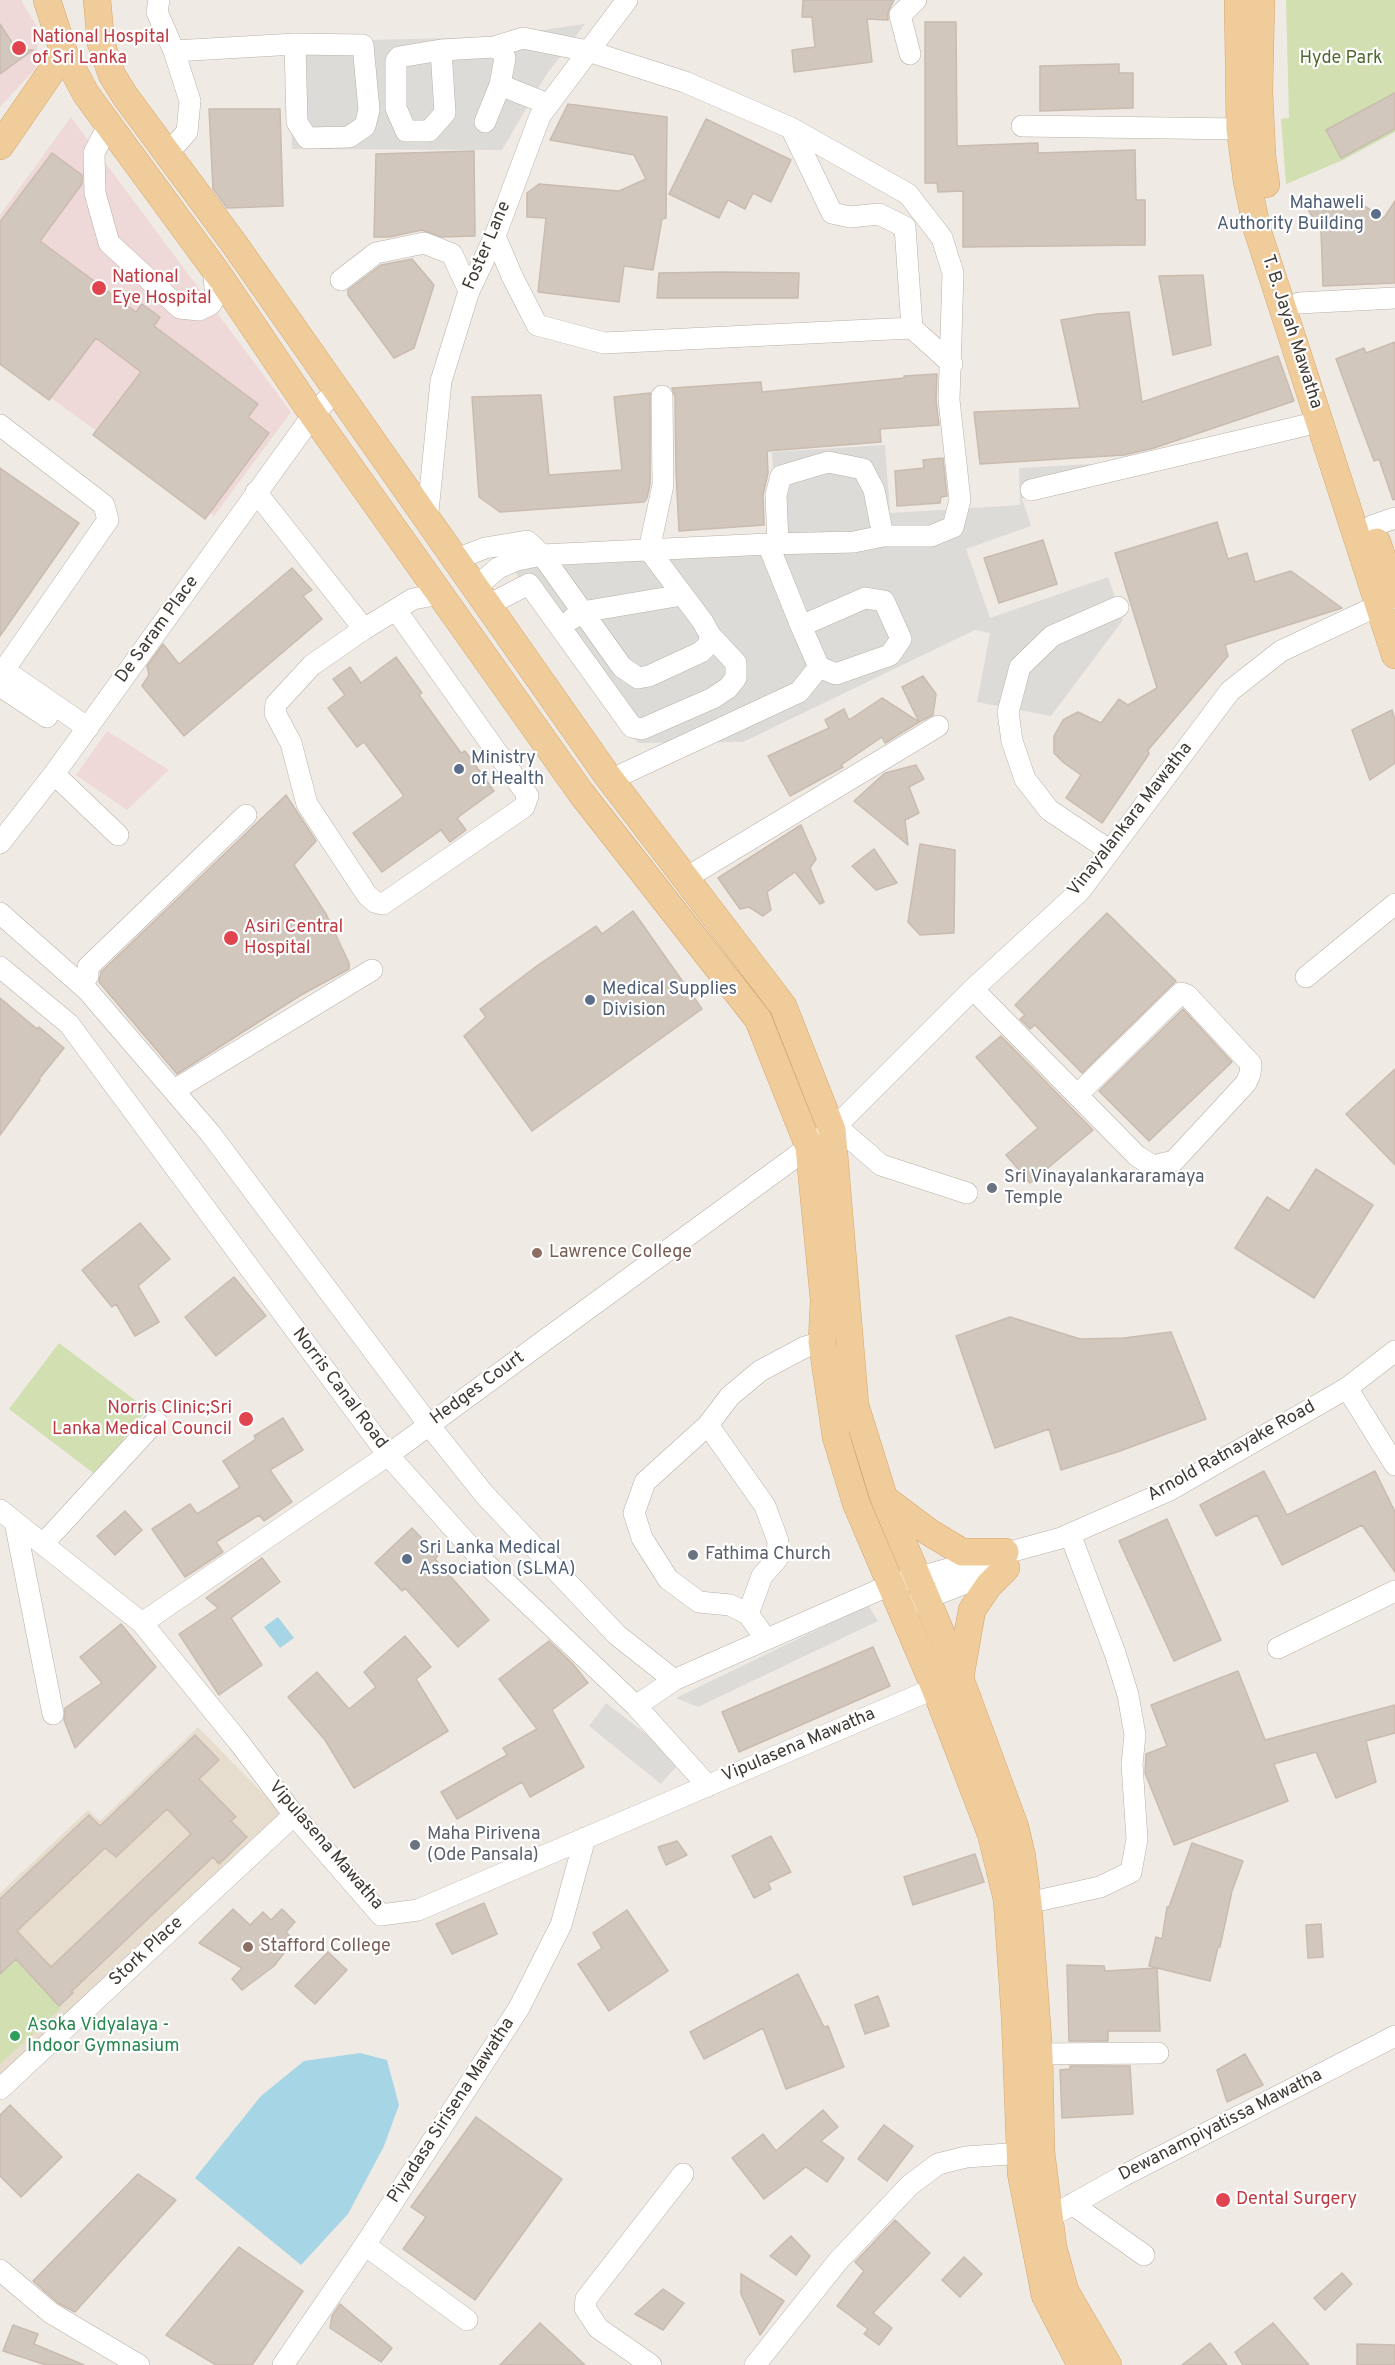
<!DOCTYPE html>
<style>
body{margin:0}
canvas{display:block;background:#efeae4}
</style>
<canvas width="1395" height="2365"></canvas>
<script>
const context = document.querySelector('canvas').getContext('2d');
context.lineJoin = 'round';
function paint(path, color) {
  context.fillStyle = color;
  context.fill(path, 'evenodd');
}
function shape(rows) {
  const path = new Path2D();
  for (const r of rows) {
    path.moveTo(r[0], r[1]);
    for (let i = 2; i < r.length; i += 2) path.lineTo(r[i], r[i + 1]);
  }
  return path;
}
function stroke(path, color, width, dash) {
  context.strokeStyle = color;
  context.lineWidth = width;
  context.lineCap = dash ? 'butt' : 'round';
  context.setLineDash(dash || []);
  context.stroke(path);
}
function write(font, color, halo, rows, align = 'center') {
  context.font = font + ' Overpass,sans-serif';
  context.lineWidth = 4.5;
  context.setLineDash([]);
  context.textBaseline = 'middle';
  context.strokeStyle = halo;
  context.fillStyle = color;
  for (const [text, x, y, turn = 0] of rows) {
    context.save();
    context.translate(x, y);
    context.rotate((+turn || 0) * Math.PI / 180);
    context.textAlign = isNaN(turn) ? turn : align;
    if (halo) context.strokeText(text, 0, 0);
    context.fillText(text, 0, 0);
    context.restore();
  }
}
const education = shape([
 [198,1727,284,1815,0,2089,0,1893,88,1810,100,1821]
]);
const medical = shape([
 [0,0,21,0,38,29,36,68,0,107],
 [71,117,291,412,214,516,0,361,0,215],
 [107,731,169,770,127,810,76,775]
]);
const green = shape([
 [1286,0,1395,0,1395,132,1343,160,1286,184,1281,119,1289,118],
 [59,1343,147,1409,96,1475,9,1409],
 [16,1959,61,2008,0,2064,0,1974]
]);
const parking = shape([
 [585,24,546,75,502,150,292,149,290,42,491,37],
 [885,445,890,513,1020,505,1019,468,1129,462,1022,498,1031,526,966,549,990,618,1108,577,1123,620,1051,716,977,702,990,633,975,630,743,742,638,743,515,572,527,563,777,547,772,452],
 [868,1605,878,1621,698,1707,676,1698],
 [606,1703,681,1761,661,1784,589,1726]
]);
const water = shape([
 [278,1617,294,1638,280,1648,264,1627],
 [360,2053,387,2060,399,2105,384,2146,348,2214,301,2265,195,2178,261,2096,304,2061]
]);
const building = shape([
 [803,0,894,0,888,12,888,20,867,19,872,62,794,72,792,50,815,47,812,17,802,17,803,0],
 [925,22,956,22,957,146,1038,143,1038,153,1135,150,1136,200,1145,200,1145,245,963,247,963,191,938,192,937,183,925,183,925,22],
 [0,24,16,49,33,50,0,74,0,24],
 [1119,64,1119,73,1133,73,1133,108,1040,111,1040,66,1119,64],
 [1395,93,1395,129,1341,158,1326,130,1395,93],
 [568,104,667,117,666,218,662,219,653,270,624,266,619,302,538,292,546,218,527,217,527,193,539,184,619,191,646,179,634,155,550,140,568,104],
 [209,109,280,109,283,206,227,208,213,189,209,109],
 [706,119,791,160,771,202,753,193,745,209,728,200,719,218,669,194,706,119],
 [474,151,475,236,442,237,422,230,389,237,374,237,376,154,474,151],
 [52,153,82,175,82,184,40,241,136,312,142,304,160,317,154,326,258,404,248,417,269,433,205,519,93,435,141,372,96,338,49,400,0,364,0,222,52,153],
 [1351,198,1384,218,1395,201,1395,283,1323,286,1321,231,1302,199,1351,198],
 [412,259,434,285,414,348,394,358,348,295,348,290,381,265,412,259],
 [721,272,799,273,798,298,657,298,659,273,721,272],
 [1203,275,1211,345,1173,355,1159,276,1203,275],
 [1129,312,1142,402,1278,356,1294,401,1154,448,1124,455,980,464,974,412,1080,408,1061,320,1097,314,1129,312],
 [1395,342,1395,499,1393,500,1379,459,1374,461,1336,359,1364,348,1366,353,1395,342],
 [937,374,936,400,939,425,880,429,881,442,767,451,768,473,763,495,764,525,679,531,676,472,675,396,672,388,761,382,762,392,904,378,904,376,937,374],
 [650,393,650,484,647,498,644,502,500,512,479,497,472,397,541,395,549,475,622,470,614,397,650,393],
 [943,458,947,496,941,497,940,503,897,506,895,471,924,468,923,460,943,458],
 [0,468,79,523,0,636,0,468],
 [1217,522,1228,559,1247,553,1255,582,1291,571,1342,608,1225,645,1228,656,1148,750,1149,754,1102,823,1066,798,1081,775,1064,763,1054,753,1054,736,1063,720,1078,712,1101,723,1119,699,1128,705,1157,688,1115,553,1217,522],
 [1043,540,1057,584,999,603,984,558,1043,540],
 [292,568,312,590,303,596,322,619,184,736,142,686,149,675,147,666,163,644,179,664,292,568],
 [396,657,422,693,419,695,461,753,465,751,494,791,457,818,466,830,450,842,441,830,382,872,353,833,404,796,364,742,357,747,328,708,345,695,333,679,350,667,361,683,396,657],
 [923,676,936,694,933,715,919,722,902,687,923,676],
 [882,698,919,722,885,743,882,737,841,765,843,767,790,796,768,756,829,728,825,720,844,709,849,720,882,698],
 [1392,710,1395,720,1395,763,1370,780,1352,730,1392,710],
 [916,765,924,779,909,787,919,813,905,820,908,845,854,801,885,773,916,765],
 [286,795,316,841,294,865,326,914,349,963,349,969,301,995,177,1074,99,982,101,972,286,795],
 [801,825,816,859,810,868,824,902,820,904,795,872,767,892,771,910,763,916,749,907,740,909,718,878,801,825],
 [920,844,955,850,954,933,920,935,908,922,920,844],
 [874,849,897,883,876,890,852,866,874,849],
 [633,911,702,1009,532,1131,464,1036,486,1017,480,1009,538,965,596,926,602,934,633,911],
 [1107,913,1176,981,1082,1073,1035,1025,1030,1029,1020,1019,1025,1015,1015,1005,1107,913],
 [0,998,37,1029,39,1027,64,1048,39,1079,40,1080,0,1135,0,998],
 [1183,1009,1232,1062,1149,1141,1099,1091,1183,1009],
 [1001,1036,1093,1130,1030,1183,1006,1155,1038,1128,976,1057,1001,1036],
 [1395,1069,1395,1165,1346,1114,1395,1069],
 [1316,1169,1373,1205,1314,1298,1235,1248,1267,1197,1289,1211,1316,1169],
 [140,1223,170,1259,138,1286,159,1322,135,1336,116,1304,112,1307,82,1270,140,1223],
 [234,1277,266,1316,216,1356,185,1317,234,1277],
 [1010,1317,1080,1339,1124,1338,1171,1332,1206,1419,1120,1451,1061,1470,1049,1429,995,1448,956,1336,1010,1317],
 [283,1418,303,1450,270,1470,292,1502,264,1521,259,1515,216,1542,223,1552,185,1577,152,1529,190,1504,197,1514,240,1487,223,1461,256,1439,254,1436,283,1418],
 [1264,1471,1287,1515,1375,1471,1395,1512,1395,1572,1362,1525,1282,1565,1257,1515,1216,1536,1200,1505,1264,1471],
 [125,1511,142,1530,115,1555,97,1536,125,1511],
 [1167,1519,1221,1640,1174,1661,1119,1541,1167,1519],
 [412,1528,438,1555,435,1559,489,1620,458,1647,405,1588,402,1591,375,1563,412,1528],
 [262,1558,280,1582,231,1618,262,1665,219,1695,179,1634,218,1608,206,1598,262,1558],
 [121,1624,156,1667,75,1748,64,1720,65,1708,102,1683,80,1657,121,1624],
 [405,1636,431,1667,416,1679,448,1731,354,1788,325,1740,288,1697,317,1672,349,1709,376,1687,364,1672,405,1636],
 [549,1641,573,1664,588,1683,552,1710,584,1767,530,1797,522,1782,457,1819,441,1792,507,1755,503,1748,537,1729,499,1679,549,1641],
 [873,1647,890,1686,739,1752,722,1712,873,1647],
 [1238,1671,1265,1740,1395,1705,1395,1733,1366,1741,1376,1782,1336,1798,1316,1752,1274,1764,1288,1801,1174,1845,1145,1773,1146,1754,1167,1746,1151,1705,1238,1671],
 [195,1735,219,1760,199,1779,236,1817,231,1821,247,1837,219,1864,213,1857,71,1992,73,1993,59,2006,16,1959,0,1974,0,1899,89,1815,100,1826,195,1735],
 [167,1809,191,1834,51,1967,17,1931,105,1848,116,1857,167,1809],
 [771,1836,791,1872,768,1883,771,1889,754,1898,732,1856,771,1836],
 [677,1841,687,1855,666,1865,658,1847,677,1841],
 [1192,1843,1243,1861,1232,1891,1220,1947,1218,1947,1210,1981,1149,1966,1156,1937,1162,1939,1167,1907,1169,1907,1192,1843],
 [975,1854,984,1882,913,1905,904,1877,975,1854],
 [484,1903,497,1934,452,1954,436,1924,484,1903],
 [233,1909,250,1925,263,1912,271,1920,282,1909,295,1922,286,1932,294,1940,274,1966,242,1990,232,1979,242,1968,199,1943,233,1909],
 [627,1910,668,1971,609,2011,578,1964,602,1948,593,1933,627,1910],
 [1321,1924,1323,1957,1308,1958,1306,1925,1321,1924],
 [328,1952,347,1970,315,2004,295,1986,328,1952],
 [1067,1965,1104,1966,1105,1971,1157,1968,1160,2031,1108,2031,1108,2041,1069,2041,1067,1965],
 [798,1974,824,2027,828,2026,844,2067,786,2089,763,2028,704,2059,690,2032,798,1974],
 [878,1996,889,2026,865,2034,855,2005,878,1996],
 [1245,2054,1263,2085,1227,2102,1217,2070,1245,2054],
 [1070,2066,1130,2066,1133,2114,1062,2118,1060,2070,1070,2069,1070,2066],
 [10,2105,62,2157,21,2197,0,2176,0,2115,10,2105],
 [823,2110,838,2127,821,2141,844,2158,827,2182,806,2167,764,2199,732,2158,763,2134,776,2151,823,2110],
 [476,2117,562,2179,475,2300,403,2249,426,2217,411,2207,476,2117],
 [884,2125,913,2146,887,2181,858,2159,884,2125],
 [138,2174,176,2200,75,2312,58,2303,33,2281,138,2174],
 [895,2220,930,2253,873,2313,892,2328,879,2345,864,2334,868,2329,837,2306,864,2271,855,2262,895,2220],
 [791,2236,810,2256,796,2275,770,2256,791,2236],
 [239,2247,303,2291,252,2365,216,2365,166,2335,239,2247],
 [964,2257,982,2274,960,2297,942,2280,964,2257],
 [1342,2273,1352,2284,1325,2310,1314,2298,1342,2273],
 [741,2274,784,2301,760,2335,741,2294,741,2274],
 [663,2289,684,2303,663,2330,635,2314,663,2289],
 [340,2304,392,2348,381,2362,330,2328,332,2316,340,2304],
 [540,2323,585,2365,500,2365,540,2323],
 [1273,2323,1309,2365,1243,2365,1235,2352,1273,2323],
 [13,2325,38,2334,34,2344,84,2365,46,2365,3,2351,13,2325],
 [1210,2343,1227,2365,1182,2365,1210,2343],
 [1357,2344,1395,2345,1395,2365,1357,2365,1357,2344]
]);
const minor = shape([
 [159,0,157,12,174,51,190,101,187,132,167,154],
 [441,50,445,113,429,131,406,131,396,108,396,61,399,57,441,50,494,47,503,52,505,58,500,85],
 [174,51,295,44,363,45,369,110,365,126,349,137,307,138,297,122,295,44],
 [910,54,900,15,916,0],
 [485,122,500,85,548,104],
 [109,124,94,153,95,193,109,243,180,308,199,310,211,304,216,295,214,278,218,274],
 [1022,126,1240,129],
 [791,128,832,213,850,217,879,214,905,227,912,328,952,364],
 [495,236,512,276,537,325,604,343,912,328],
 [341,280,376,253,424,243,452,254,469,291],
 [1299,303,1395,298],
 [0,425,104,505,108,520,4,670,88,728],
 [1031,490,1319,422],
 [256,492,364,629,413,599,440,594],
 [427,522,441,381,469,291,495,236,540,116,627,0],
 [1372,526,1395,518],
 [768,544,801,626,819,667,836,674,890,655,901,639,884,601,865,598,801,626],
 [778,544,776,495,781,476,828,462,863,469,874,490,883,536],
 [454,560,485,548,527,541,542,555,622,667,638,678,649,676,701,652,709,644,710,635,703,622,649,550,663,485,662,396],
 [474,589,498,568,517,560,542,555,768,544,854,542,883,536,931,536,953,527,960,500,949,400,953,273,942,238,908,194,791,128,685,82,588,51,523,38,494,47],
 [486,606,529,584,632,727,642,729,713,698,728,688,736,678,736,663,710,635],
 [572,619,582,612,682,595],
 [364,629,312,665,276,704,275,713,291,743,307,804,367,895,375,902,383,904,524,807,528,796,396,610],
 [0,686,47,717],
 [54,774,118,835],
 [610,780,799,692,819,667],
 [0,843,54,774,313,415,336,390],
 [1109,850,1049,810,1025,779,1012,741,1008,712,1020,667,1052,636,1118,607],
 [686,878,938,726],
 [0,913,88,991,210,1133,429,1425,484,1494,617,1635,674,1680],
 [0,967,69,1024,388,1455,481,1559,636,1706,708,1786],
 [88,976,88,967,246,815],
 [1306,977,1395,904],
 [973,989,1137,1156,1153,1166,1174,1161,1246,1083,1250,1074,1251,1064,1187,995,1181,993,1077,1095],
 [181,1086,372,970],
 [836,1126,881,1165,967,1193],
 [1347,1388,1395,1465],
 [708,1425,765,1506,778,1541,777,1559,762,1576,748,1614],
 [0,1510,142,1623,238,1741,294,1815,381,1915,418,1910,947,1683],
 [15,1522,53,1714],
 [43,1544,156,1421],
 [914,1603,1002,1569],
 [142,1623,388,1455,832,1130,973,989,1080,891,1230,691,1281,651,1392,599],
 [766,1639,748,1614,730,1605,699,1602,668,1579,642,1538,634,1513,645,1482,708,1425,730,1396,760,1371,805,1347,822,1342],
 [1278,1648,1395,1591],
 [636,1706,674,1680,890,1585,1061,1538,1170,1490,1347,1388,1395,1351],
 [1028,1903,1100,1887,1131,1872,1137,1839,1132,1764,1135,1735,1128,1695,1115,1653,1070,1534],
 [1039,2054,1158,2053],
 [0,2089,294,1815],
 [1072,2204,1144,2255],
 [1048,2218,1121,2177,1395,2036],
 [365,2245,467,2320],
 [0,2270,51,2313,139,2365],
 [283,2365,365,2245,519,2008,561,1925,585,1838],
 [651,2365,598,2328,585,2308,586,2299,683,2174],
 [755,2365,838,2261,910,2185,938,2164,966,2157,1036,2152]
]);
const major = shape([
 [47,0,64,53,86,94,218,274,313,415,581,793,758,1019,809,1147,824,1300,822,1342,836,1437,856,1503,935,1688,991,1834,1007,1899,1015,2016,1021,2173,1045,2295,1081,2365],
 [97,0,101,43,112,75,125,96,235,245,606,774,783,1006,832,1130,855,1405,884,1498,960,1678,1015,1827,1022,1857,1028,1903,1039,2054,1041,2152,1053,2247,1065,2291,1108,2365],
 [1238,0,1240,129,1247,181,1257,229,1395,655],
 [1261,0,1259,92,1262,156,1266,184],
 [0,146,64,53],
 [1377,542,1395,595],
 [885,1499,929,1532,962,1552,1005,1552],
 [960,1678,972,1610,989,1585,1006,1568]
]);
const markers = [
 [19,48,8,"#e0444e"],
 [1376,214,6,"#5c6f8a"],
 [99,288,8,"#e0444e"],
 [459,769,6,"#5c6f8a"],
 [231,938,8,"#e0444e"],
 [590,1000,6,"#5c6f8a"],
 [992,1188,6,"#6b7280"],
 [537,1253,6,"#8d6e63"],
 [246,1419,8,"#e0444e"],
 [693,1555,6,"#6b7280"],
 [407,1559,6,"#5c6f8a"],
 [415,1845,6,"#6b7280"],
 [248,1947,6,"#8d6e63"],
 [15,2036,6,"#2e9e5b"],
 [1223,2200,8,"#e0444e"]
];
const healthNames = [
 ["National Hospital",32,38],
 ["of Sri Lanka",32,59],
 ["National",112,278],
 ["Eye Hospital",112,299],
 ["Asiri Central",244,928],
 ["Hospital",244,949],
 ["Norris Clinic;Sri",232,1409,"right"],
 ["Lanka Medical Council",232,1430,"right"],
 ["Dental Surgery",1236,2200]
];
const parkNames = [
 ["Hyde Park",1341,59]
];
const serviceNames = [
 ["Mahaweli",1364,204,"right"],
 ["Authority Building",1364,225,"right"],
 ["Ministry",471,759],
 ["of Health",471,780],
 ["Medical Supplies",602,990],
 ["Division",602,1011],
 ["Sri Lanka Medical",419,1549],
 ["Association (SLMA)",419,1570]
];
const streetNames = [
 ["Foster Lane",488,246,-67],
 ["T. B. Jayah Mawatha",1291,332,72],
 ["De Saram Place",158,630,-54],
 ["Vinayalankara Mawatha",1131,820,-52],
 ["Norris Canal Road",339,1389,53],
 ["Hedges Court",478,1389,-36],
 ["Arnold Ratnayake Road",1232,1452,-29],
 ["Vipulasena Mawatha",799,1746,-23],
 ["Vipulasena Mawatha",325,1846,49],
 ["Stork Place",147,1952,-43],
 ["Piyadasa Sirisena Mawatha",452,2111,-57],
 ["Dewanampiyatissa Mawatha",1221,2126,-27]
];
const worshipNames = [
 ["Sri Vinayalankararamaya",1004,1178],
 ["Temple",1004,1199],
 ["Fathima Church",705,1555],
 ["Maha Pirivena",427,1835],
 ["(Ode Pansala)",427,1856]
];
const educationNames = [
 ["Lawrence College",549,1253],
 ["Stafford College",260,1947]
];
const leisureNames = [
 ["Asoka Vidyalaya -",27,2026],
 ["Indoor Gymnasium",27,2047]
];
paint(education, '#e7ddcf');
paint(medical, '#efd8d8');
paint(green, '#d1dfb1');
paint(parking, '#dddbd8');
paint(water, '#a6d5e6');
paint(building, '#d2c7bd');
stroke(building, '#c9bbaf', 1.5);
stroke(minor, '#b9b0a7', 22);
stroke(major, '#d3a66d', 28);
stroke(minor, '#fff', 21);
stroke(major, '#f1cc9b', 27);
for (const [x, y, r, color] of markers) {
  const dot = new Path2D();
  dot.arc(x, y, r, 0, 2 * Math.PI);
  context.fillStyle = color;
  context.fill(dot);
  stroke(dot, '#fff', 2);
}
write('18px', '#be3a42', '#fff', healthNames, 'left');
write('18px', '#4e6a30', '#fff', parkNames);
write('18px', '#4e5e75', '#fff', serviceNames, 'left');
write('18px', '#403a34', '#fff', streetNames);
write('18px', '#5b616d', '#fff', worshipNames, 'left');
write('18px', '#785e54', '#fff', educationNames, 'left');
write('18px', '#27864d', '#fff', leisureNames, 'left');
</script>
